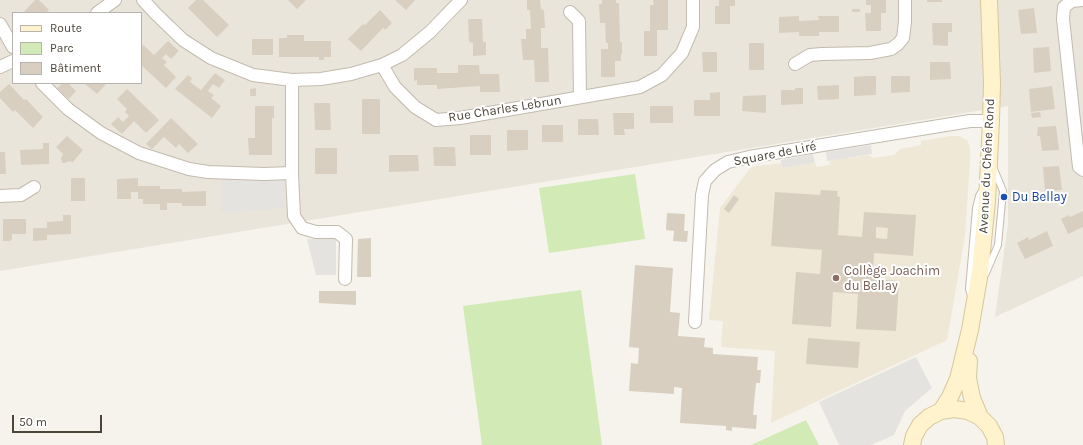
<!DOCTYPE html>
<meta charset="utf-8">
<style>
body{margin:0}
#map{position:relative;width:1083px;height:445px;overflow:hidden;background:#f6f3ec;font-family:Karla,sans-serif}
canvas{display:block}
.legend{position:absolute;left:12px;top:12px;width:130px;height:72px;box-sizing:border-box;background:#fff;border:1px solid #b7b4b0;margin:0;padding:5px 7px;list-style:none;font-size:12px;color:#4b4439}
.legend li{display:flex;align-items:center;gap:8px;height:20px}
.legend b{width:20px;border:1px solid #b7b4b0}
.scale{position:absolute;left:12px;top:415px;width:90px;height:18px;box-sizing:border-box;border:2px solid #4b4439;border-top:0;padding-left:5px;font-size:12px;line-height:14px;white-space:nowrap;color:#4b4439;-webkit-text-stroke:3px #fff;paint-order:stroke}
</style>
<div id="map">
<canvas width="1083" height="445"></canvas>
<ul class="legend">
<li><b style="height:5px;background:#fff3cd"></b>Route</li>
<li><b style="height:11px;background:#d2eab5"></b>Parc</li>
<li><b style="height:11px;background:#d8cfc1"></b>Bâtiment</li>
</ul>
<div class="scale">50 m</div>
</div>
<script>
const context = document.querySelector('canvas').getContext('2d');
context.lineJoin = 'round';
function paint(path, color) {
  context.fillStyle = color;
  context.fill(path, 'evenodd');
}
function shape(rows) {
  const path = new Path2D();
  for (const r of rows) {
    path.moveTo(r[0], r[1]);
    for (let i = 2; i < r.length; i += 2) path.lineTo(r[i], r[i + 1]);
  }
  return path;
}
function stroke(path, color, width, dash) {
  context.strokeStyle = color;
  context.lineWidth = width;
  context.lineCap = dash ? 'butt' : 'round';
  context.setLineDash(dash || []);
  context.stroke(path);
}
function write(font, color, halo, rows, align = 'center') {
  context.font = font + ' Karla,sans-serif';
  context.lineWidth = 4;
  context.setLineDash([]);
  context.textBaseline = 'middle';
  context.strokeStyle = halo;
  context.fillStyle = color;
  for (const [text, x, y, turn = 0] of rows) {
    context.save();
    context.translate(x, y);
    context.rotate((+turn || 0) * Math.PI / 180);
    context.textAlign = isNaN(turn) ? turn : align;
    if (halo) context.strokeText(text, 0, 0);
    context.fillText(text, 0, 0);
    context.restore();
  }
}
const residential = shape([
 [0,0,1083,0,1083,276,995,317,1008,224,1008,106,0,271],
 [13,13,141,13,141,83,13,83]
]);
const education = shape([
 [951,136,959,136,967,140,970,147,970,161,965,236,947,340,771,423,775,351,721,347,723,321,709,320,720,208,751,167,781,163,782,168,815,163,817,167,829,165,831,160,869,155,873,158,894,155,900,149,921,145,921,141]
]);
const green = shape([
 [635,174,645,239,549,253,539,188],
 [581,290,602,445,482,445,463,306],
 [806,420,819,445,751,445]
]);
const parking = shape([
 [871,145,872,154,827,161,826,152],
 [813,154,815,163,782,168,781,160],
 [222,179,284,179,285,208,221,213],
 [307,239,336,239,336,275,316,275],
 [916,357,932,388,905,411,894,435,871,445,839,445,819,402]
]);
const building = shape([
 [35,0,39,0,49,10,46,13,23,13],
 [196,0,203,0,229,25,217,37,188,8],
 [288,0,306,0,297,9],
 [395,0,415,0,406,10],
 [527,0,540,0,541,9,544,10,545,28,541,28,541,48,548,48,549,82,535,82,534,60,523,60,521,39,526,39,526,29,531,29,530,10,527,10],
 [602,0,616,0,616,3,619,3,620,42,622,42,622,54,621,54,621,61,615,61,615,77,601,77,601,49,608,49,608,43,606,43,605,23,600,23,599,4,602,4],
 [653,0,668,0,668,30,657,30,657,56,644,56,644,31,650,31,650,5,654,5],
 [719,0,735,0,735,6,730,6,730,24,715,24,715,6,719,6],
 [866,0,886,0,886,13,881,13,881,31,866,31,865,13,871,13,871,5,866,5],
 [927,0,942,0,942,2,927,2],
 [1034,8,1037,33,1021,34,1018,10],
 [852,9,860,9,860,12,852,12],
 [380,10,392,23,385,30,383,28,361,51,348,39,363,24,365,25],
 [799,16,799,21,819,20,818,16,839,16,839,32,819,32,819,36,799,36,799,32,779,33,779,17],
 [468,19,482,19,483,42,486,42,486,55,473,56,473,43,469,42],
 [932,23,952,23,952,32,948,32,948,46,933,45],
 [287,35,304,35,304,41,331,41,331,57,324,57,324,60,319,60,319,57,279,57,279,38,287,38],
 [252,39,273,39,273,55,252,55],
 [168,41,179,51,171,59,166,54,162,58,167,62,164,65,176,77,166,88,141,65,141,45,142,44,154,55],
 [749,43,764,43,764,70,749,70],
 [1049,47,1051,71,1034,73,1033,48],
 [702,52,717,52,717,72,703,72],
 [930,62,950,62,951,79,930,80],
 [458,65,479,65,480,74,499,74,500,92,480,92,480,86,437,89,437,85,417,85,417,80,414,81,414,68,437,68,437,73,458,73],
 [215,73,225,80,219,88,213,84,208,91,214,95,211,98,221,106,212,118,175,89,188,75,192,78,190,82,201,90],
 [866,76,876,76,876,95,854,96,854,77],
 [891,76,910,76,910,92,891,93],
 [63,83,68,83,76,91,69,99,57,88],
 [84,83,107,83,97,94],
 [9,84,24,100,26,99,43,117,33,128,15,110,13,112,0,98,0,92],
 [839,85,839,99,818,100,817,86],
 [1052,86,1055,109,1031,112,1029,89],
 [256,88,256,96,250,96,250,89],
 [795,88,803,88,803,104,781,105,781,90,795,90],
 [127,89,159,120,146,133,134,121,122,134,111,124,118,117,123,122,129,116,125,112,127,109,117,99],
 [720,92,720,116,694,116,694,100,710,100,710,93],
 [766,95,766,113,742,111,743,96],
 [362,99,380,99,380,134,362,134],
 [314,103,330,103,331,130,315,130],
 [255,106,274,106,274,118,272,118,272,155,249,155,248,138,255,138],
 [650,106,673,106,673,123,650,123],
 [1040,112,1041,117,1032,118,1031,113],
 [613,113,634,113,634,129,624,129,625,135,614,135],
 [171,118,198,144,188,153,179,144,176,148,164,137,152,149,146,144],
 [578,119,598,119,599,135,578,135],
 [542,125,563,125,563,142,542,142],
 [1056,126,1059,150,1042,151,1040,136,1037,136,1038,127],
 [507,130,528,130,528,150,507,151],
 [470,135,491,135,491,155,470,155],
 [67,136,83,150,72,163,71,161,64,163,62,163,61,158,63,154,56,147],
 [43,143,49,143,49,164,21,165,20,150,43,149],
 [433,147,455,147,456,166,434,166],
 [315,148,337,148,337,174,315,174],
 [0,152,5,152,6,174,0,174],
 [389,155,418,155,419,171,389,172],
 [1059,166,1062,190,1045,191,1043,167],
 [71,178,85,178,85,201,71,201],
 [138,178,138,186,160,186,160,189,182,189,182,192,206,191,206,206,182,206,182,203,167,203,167,210,160,210,160,204,143,204,143,199,138,199,138,192,131,192,131,199,117,199,117,179],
 [821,190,838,191,837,196,840,197,838,235,862,237,864,212,916,215,913,256,874,253,873,279,899,281,896,331,856,329,858,294,833,292,831,327,792,324,796,272,820,274,822,250,771,246,775,192,820,195],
 [876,227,888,228,887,239,876,238],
 [734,195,739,199,729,213,724,209],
 [1083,211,1083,227,1068,234,1061,219,1069,215,1070,217],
 [667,213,685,214,684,231,688,231,687,242,673,241,674,231,666,230],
 [63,215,71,215,71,234,47,235,47,240,33,241,33,228,47,228,47,222,63,221],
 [3,219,26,219,26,234,12,234,12,239,10,241,3,241],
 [1047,231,1053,246,1025,259,1017,243,1028,237,1029,240],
 [371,238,371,277,357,277,358,239],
 [635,265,673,268,670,312,680,313,678,336,705,338,704,347,713,348,713,354,758,357,757,370,761,370,760,383,756,383,753,415,757,415,756,429,732,427,732,431,726,430,726,426,680,423,682,388,674,387,674,394,629,391,631,363,638,364,639,348,629,347],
 [319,291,356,291,356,305,319,303],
 [808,338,860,342,858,368,806,364]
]);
const service = shape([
 [986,273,998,245,1003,191,994,169],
 [971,296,969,289,976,208,979,196,983,189]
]);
const minor = shape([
 [143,0,156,14,183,40,211,58,253,75,292,80,321,79,351,74,382,65,402,55,430,32,461,0],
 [1083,0,1072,1,1064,7,1063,19,1079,167,1083,170],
 [570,12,579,21,580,97],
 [97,13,115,0],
 [0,24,13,47],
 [795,64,810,55,822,54,870,53,891,49,898,44,903,38,905,22,905,0],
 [382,65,395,87,415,107,436,120,460,118,640,87,662,75,682,53,693,27,693,0],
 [0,67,13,61],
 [42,83,68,109,101,133,139,153,189,169,208,172,264,174,292,173,292,80],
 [292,173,294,216,302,228,316,232,337,232,346,239,345,279],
 [0,196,21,195,34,187],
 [695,322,702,195,705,181,715,170,728,162,749,157,970,121,991,121]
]);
const secondary = shape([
 [969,361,968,378,972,398,980,417],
 [941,411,950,397,958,379,970,330,980,272,987,201,991,121,992,83,989,0],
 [912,445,914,436,920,425,929,417,941,411,954,409,968,411,980,417,989,426,995,437,996,445]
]);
const markers = [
 [1004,197,4,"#1a4fb4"],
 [836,278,4,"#8d6e63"]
];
const streetNames = [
 ["Rue Charles Lebrun",505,109,-9],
 ["Square de Liré",775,154,-11],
 ["Avenue du Chêne Rond",987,166,-87]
];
const transitNames = [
 ["Du Bellay",1012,197]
];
const educationNames = [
 ["Collège Joachim",844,271],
 ["du Bellay",844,286]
];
paint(residential, '#eae5da');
paint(education, '#efe8d6');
paint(green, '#d2eab5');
paint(parking, '#e5e3e0');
paint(building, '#d8cfc1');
stroke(service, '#c2bbae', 8);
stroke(minor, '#c2bbae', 14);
stroke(secondary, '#d6c79b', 18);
stroke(service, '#fff', 6);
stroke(minor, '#fff', 12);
stroke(secondary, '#fff3cd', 16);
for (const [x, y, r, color] of markers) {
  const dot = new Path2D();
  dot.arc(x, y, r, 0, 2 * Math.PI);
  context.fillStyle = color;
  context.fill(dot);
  stroke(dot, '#fff', 1.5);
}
write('13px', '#4b4439', '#fff', streetNames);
write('13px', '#164399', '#fff', transitNames, 'left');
write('13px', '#785e54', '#fff', educationNames, 'left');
</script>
